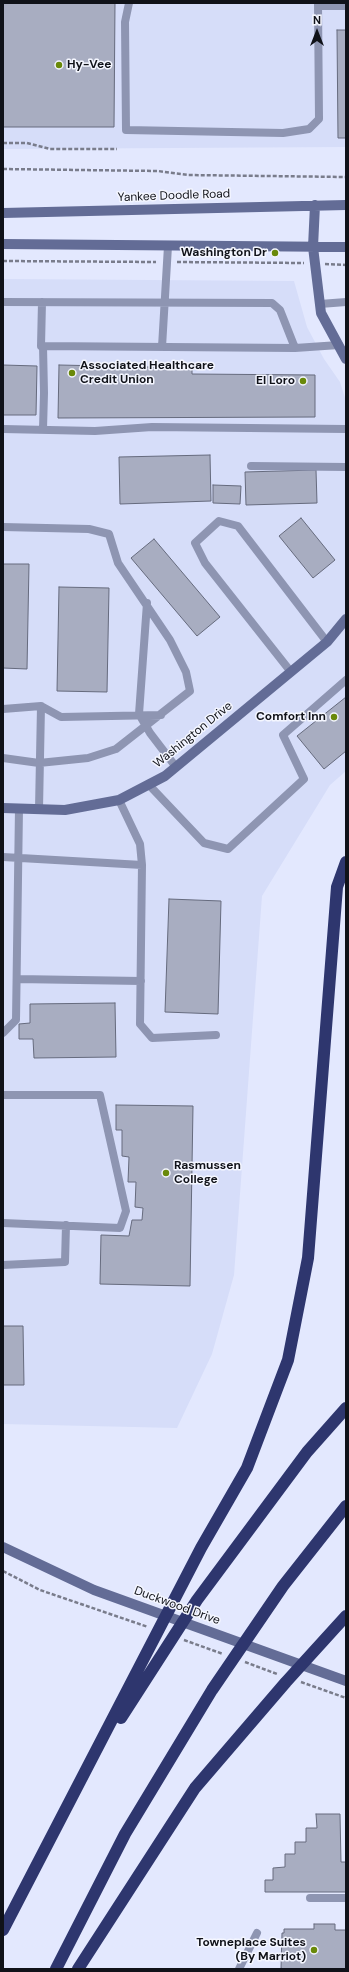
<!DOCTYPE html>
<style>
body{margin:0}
#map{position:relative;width:349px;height:1972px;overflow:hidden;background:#e3e8fe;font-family:"DM Sans",sans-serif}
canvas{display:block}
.frame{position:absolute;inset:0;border:4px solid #101219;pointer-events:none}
.north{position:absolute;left:297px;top:12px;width:40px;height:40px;-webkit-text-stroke:3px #f4f6ff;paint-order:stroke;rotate:0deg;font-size:11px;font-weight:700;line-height:16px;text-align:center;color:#101219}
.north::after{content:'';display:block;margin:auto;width:14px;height:18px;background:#101219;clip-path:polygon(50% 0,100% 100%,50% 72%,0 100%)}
</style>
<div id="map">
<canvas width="349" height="1972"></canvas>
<div class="frame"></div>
<div class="north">N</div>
</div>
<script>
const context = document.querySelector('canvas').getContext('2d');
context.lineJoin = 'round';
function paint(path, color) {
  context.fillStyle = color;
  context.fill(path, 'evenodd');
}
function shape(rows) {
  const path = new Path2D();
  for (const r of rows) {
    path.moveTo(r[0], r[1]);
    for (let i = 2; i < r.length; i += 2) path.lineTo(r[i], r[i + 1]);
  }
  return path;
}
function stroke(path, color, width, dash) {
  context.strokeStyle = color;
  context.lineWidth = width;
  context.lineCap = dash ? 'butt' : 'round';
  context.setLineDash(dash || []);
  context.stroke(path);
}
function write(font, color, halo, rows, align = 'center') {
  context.font = font + ' "DM Sans",sans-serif';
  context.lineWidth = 3;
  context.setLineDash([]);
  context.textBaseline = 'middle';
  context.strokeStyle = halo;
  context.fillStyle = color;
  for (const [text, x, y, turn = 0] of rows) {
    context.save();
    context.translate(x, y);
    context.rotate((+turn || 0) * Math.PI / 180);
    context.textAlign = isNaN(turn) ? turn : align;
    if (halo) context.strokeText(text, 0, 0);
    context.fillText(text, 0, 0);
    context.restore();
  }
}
const built = shape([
 [3,3,346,3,346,147,3,149],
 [3,279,294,281,307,327,324,359,340,382,346,401,346,771,330,785,262,896,234,1275,212,1354,177,1428,3,1424]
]);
const building = shape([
 [3,3,115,3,114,127,3,127,3,3],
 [337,30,346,30,346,138,338,138,337,30],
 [3,365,37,366,36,415,3,415,3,365],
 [59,365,192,368,192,374,315,375,315,417,58,418,59,365],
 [210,455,211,501,120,504,119,457,210,455],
 [316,470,317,503,246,505,245,472,316,470],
 [213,485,241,486,240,504,213,503,213,485],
 [301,518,335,560,313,578,279,536,301,518],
 [154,539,220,617,197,636,131,558,154,539],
 [3,564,29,564,27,669,3,668,3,564],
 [59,587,109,588,107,692,57,691,59,587],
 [346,697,346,751,324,769,297,736,346,697],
 [169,899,221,901,218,1014,165,1012,169,899],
 [115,1003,116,1057,34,1058,33,1039,19,1039,19,1024,30,1023,30,1004,115,1003],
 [116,1105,193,1106,190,1286,100,1284,101,1235,129,1236,132,1220,142,1220,143,1208,135,1207,136,1182,128,1182,129,1157,122,1156,122,1130,116,1130,116,1105],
 [3,1326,23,1326,24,1385,3,1385,3,1326],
 [316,1814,340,1814,341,1862,346,1862,346,1892,265,1892,265,1880,273,1880,273,1868,285,1867,285,1854,295,1854,295,1842,306,1842,306,1828,317,1828,316,1814],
 [314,1924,335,1924,335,1930,346,1930,346,1969,283,1969,281,1968,282,1933,284,1933,284,1929,314,1929,314,1924]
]);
const path = shape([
 [3,143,27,143,50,149,117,149],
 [3,169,158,171,188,175,346,177],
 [3,261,156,262],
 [177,262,304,263],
 [325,264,346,265],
 [3,1571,40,1590,148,1627],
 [184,1640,223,1654],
 [245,1662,277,1674],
 [301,1682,346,1698]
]);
const lane = shape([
 [129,3,125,22,126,130,283,133,309,129,319,119,318,3],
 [318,6,346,6],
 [3,302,272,303,280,310,295,348,339,345],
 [42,302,41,346,295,348],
 [320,304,346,302],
 [43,346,44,393,43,429],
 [162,347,168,246],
 [3,429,95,431,152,427,346,429],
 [251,466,346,467],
 [3,527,89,529,109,534,118,563,170,640,186,672,190,691,116,749,88,758,39,763,3,758],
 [147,603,139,714,150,733,176,767],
 [291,672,205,563,195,543,219,521,238,526,327,642],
 [3,709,41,706,61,717,161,715],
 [149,785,204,843,228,849,304,779,283,735,346,680],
 [119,800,140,844,142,865,140,1024,152,1038,216,1035],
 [39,809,41,706],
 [3,857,142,865],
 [17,979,141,981],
 [3,1033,16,1020,19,808],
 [3,1095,100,1095,126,1211,120,1228,3,1223],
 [3,1265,65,1262,66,1225],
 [310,1898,346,1898],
 [239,1969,257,1933]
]);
const secondary = shape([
 [315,205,313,247,321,313,346,359],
 [3,213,346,205],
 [3,244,346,247],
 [3,808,65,810,119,800,165,776,327,642,346,619],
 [3,1547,94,1590,346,1681]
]);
const highway = shape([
 [121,1718,197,1600,307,1452,346,1408],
 [3,1930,201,1548,247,1468,288,1360,308,1258,337,887,346,862],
 [56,1969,125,1834,212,1690,283,1586,346,1506],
 [78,1969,195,1788,286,1682,346,1616]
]);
const markers = [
 [59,65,4,"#698909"],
 [275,253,4,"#698909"],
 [72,373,4,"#698909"],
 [303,381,4,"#698909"],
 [334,717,4,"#698909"],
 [166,1173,4,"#698909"],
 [314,1950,4,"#698909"]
];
const poiNames = [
 ["Hy-Vee",67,65,"left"],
 ["Washington Dr",267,253],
 ["Associated Healthcare",80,366,"left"],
 ["Credit Union",80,380,"left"],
 ["El Loro",295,381],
 ["Comfort Inn",326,717],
 ["Rasmussen",174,1166,"left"],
 ["College",174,1180,"left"],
 ["Towneplace Suites",306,1943],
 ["(By Marriot)",306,1957]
];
const streetNames = [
 ["Yankee Doodle Road",174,196,-2],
 ["Washington Drive",193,735,-39],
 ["Duckwood Drive",177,1606,20]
];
paint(built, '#d6ddf9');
paint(building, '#a8adc1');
stroke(building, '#666b7e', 1);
stroke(path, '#797c8b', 2.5, [4, 2]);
stroke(lane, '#8e95b2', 8);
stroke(secondary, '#636c96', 10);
stroke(highway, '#2e366e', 12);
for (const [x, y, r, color] of markers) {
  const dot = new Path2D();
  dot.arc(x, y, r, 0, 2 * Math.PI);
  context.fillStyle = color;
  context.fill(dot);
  stroke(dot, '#f4f6ff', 1.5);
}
write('bold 12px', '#101219', '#f4f6ff', poiNames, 'right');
write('12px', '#101219', '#f4f6ff', streetNames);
</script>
